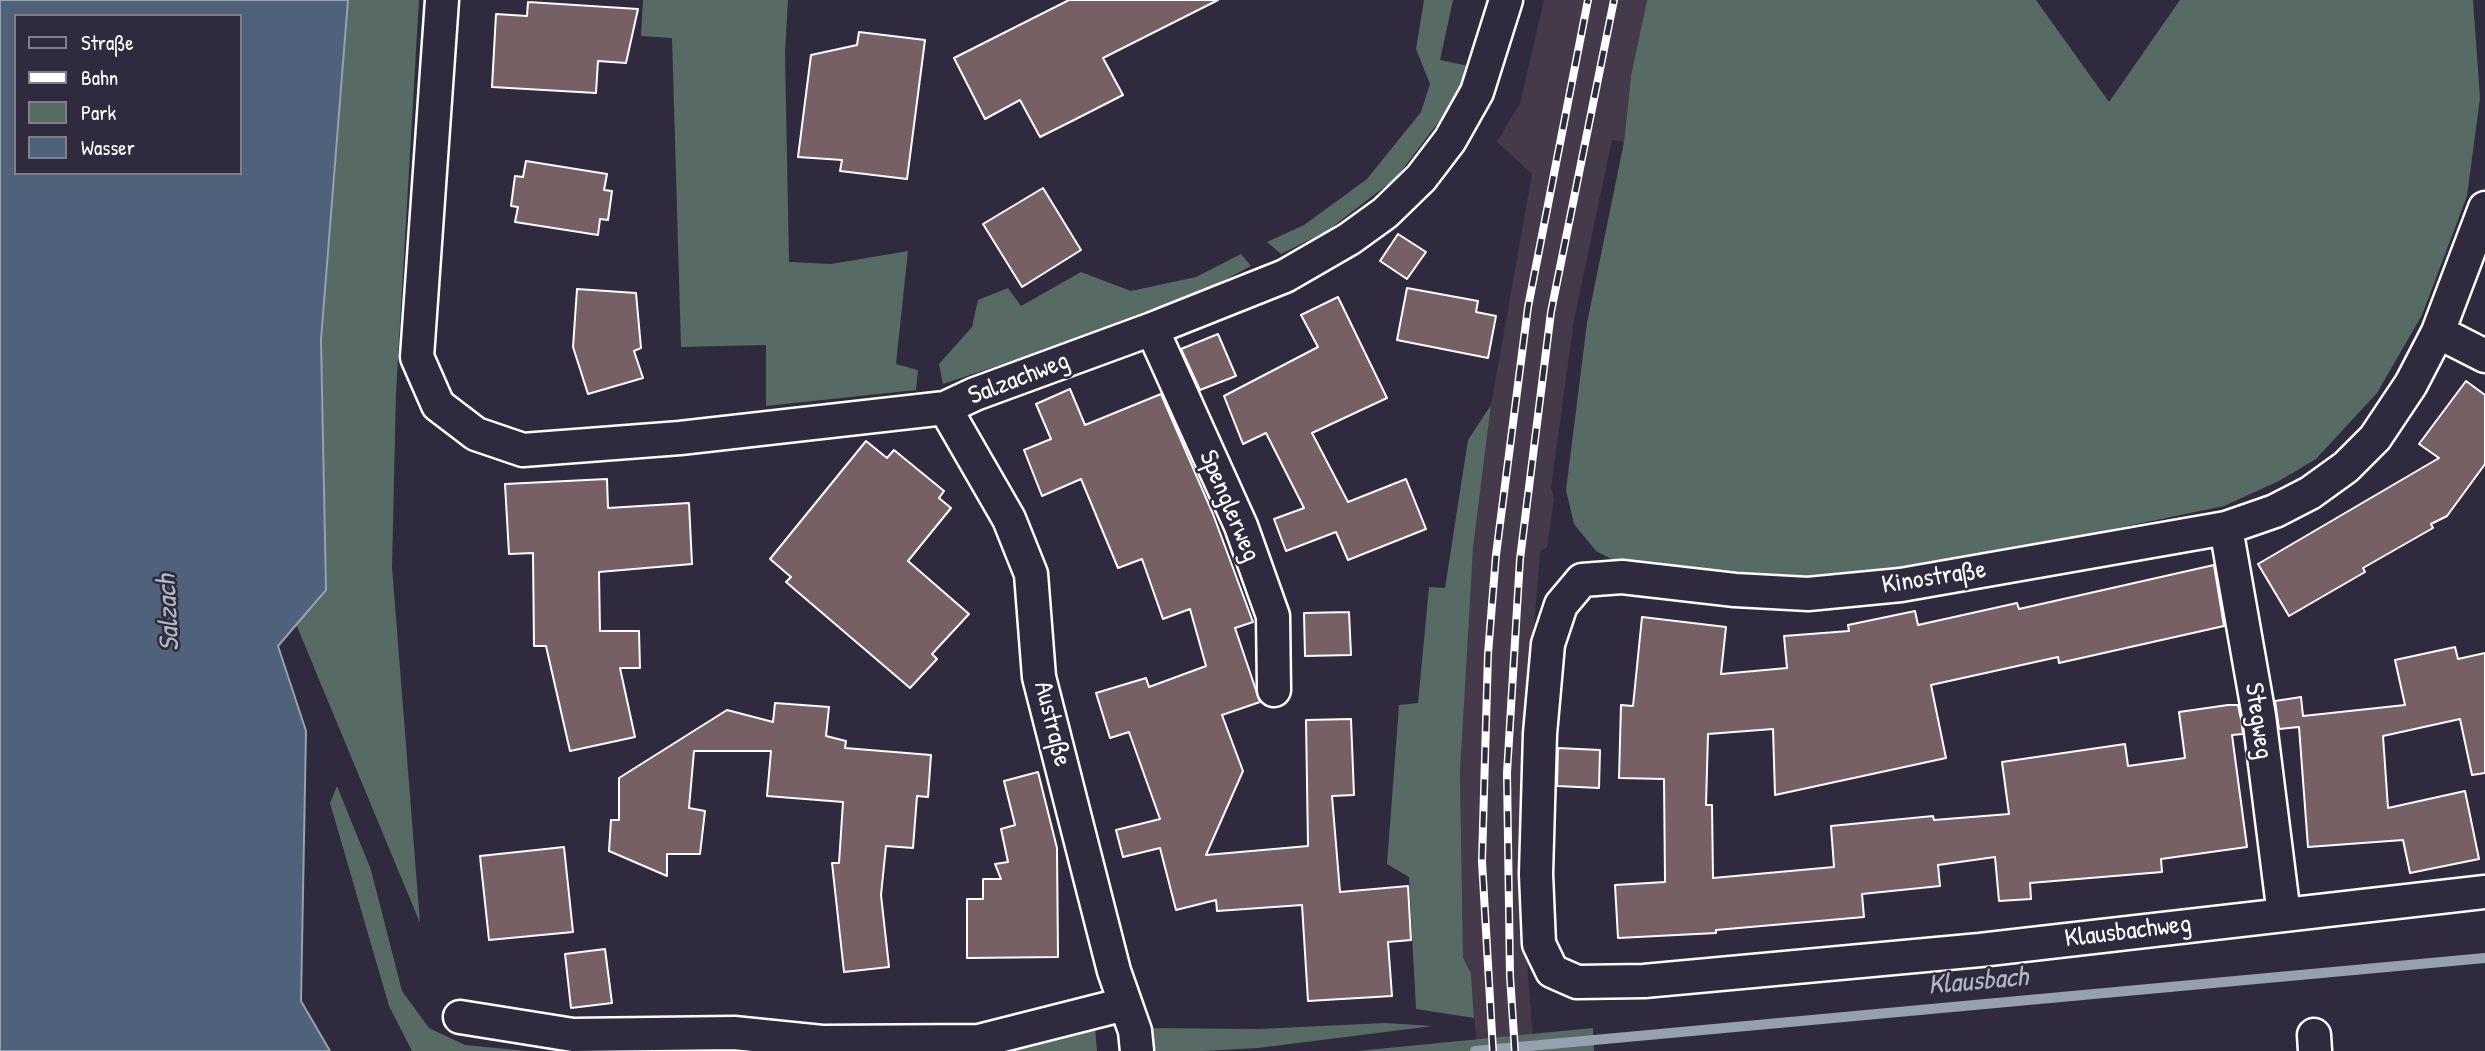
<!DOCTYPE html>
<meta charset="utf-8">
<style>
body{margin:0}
#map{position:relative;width:2485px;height:1051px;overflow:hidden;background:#2f2a3d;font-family:"Patrick Hand",sans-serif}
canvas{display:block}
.legend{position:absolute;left:14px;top:14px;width:228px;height:161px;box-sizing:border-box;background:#2f2a3d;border:2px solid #827f8b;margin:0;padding:9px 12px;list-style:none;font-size:21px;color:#fff}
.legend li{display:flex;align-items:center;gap:14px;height:35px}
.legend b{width:35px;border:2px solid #827f8b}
</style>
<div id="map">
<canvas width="2485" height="1051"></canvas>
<ul class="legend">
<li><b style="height:9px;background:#2f2a3d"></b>Straße</li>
<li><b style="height:9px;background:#fff"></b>Bahn</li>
<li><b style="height:19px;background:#576a63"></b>Park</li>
<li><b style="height:19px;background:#50627b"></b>Wasser</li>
</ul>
</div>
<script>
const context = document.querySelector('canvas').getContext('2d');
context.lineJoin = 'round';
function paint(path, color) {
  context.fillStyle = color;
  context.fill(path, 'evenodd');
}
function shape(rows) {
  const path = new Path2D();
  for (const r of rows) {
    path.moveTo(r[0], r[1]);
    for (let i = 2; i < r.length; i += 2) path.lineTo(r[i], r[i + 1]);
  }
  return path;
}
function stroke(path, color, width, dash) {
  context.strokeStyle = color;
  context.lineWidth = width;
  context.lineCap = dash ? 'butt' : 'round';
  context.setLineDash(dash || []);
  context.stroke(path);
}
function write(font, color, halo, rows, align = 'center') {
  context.font = font + ' "Patrick Hand",sans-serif';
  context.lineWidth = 5;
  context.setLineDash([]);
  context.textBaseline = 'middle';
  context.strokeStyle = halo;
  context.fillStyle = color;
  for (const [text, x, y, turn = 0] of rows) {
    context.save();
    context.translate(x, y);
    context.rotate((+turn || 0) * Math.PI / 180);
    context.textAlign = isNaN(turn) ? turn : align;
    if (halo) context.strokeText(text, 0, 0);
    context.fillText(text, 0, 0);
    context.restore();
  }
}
const built = shape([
 [1544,0,1647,0,1631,76,1624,142,1612,140,1574,320,1551,488,1554,499,1547,547,1540,552,1526,731,1528,976,1534,1051,1477,1051,1471,973,1463,959,1460,771,1465,653,1473,548,1491,405,1532,174,1497,142,1520,103]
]);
const green = shape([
 [348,0,419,0,396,392,392,567,420,923,296,624,326,590,321,340],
 [643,0,788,0,785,53,789,262,831,264,908,251,896,364,918,370,916,390,766,406,766,345,681,347,672,38,641,36],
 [1424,0,1453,0,1440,60,1469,66,1450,107,1396,178,1327,231,1281,254,1267,242,1304,225,1367,179,1421,112,1430,84,1416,49],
 [1647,0,2036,0,2109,102,2180,0,2473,0,2480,98,2467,196,2422,315,2377,393,2316,459,2279,481,2224,506,1900,573,1809,582,1627,567,1596,551,1574,524,1566,490,1587,323,1624,142,1631,76],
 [1241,254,1251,266,1215,285,1051,348,943,384,939,364,972,327,978,300,1008,288,1021,306,1081,272,1131,291,1196,277],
 [1491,405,1473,548,1460,771,1463,958,1471,973,1474,1018,1416,1009,1409,877,1387,864,1399,705,1418,703,1429,587,1445,588,1468,440],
 [337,786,371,870,402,991,429,1028,465,1045,528,1051,412,1051,389,1006,330,803],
 [1385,1023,1433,1026,1258,1048,1204,1051,1151,1051,1148,1028,1259,1029],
 [1095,1028,1097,1051,983,1051],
 [1593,1028,1594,1051,1356,1051,1357,1051]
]);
const water = shape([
 [0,0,348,0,321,340,326,590,278,646,306,731,301,1001,330,1051,0,1051,0,0],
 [16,16,240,16,240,173,16,173,16,16]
]);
const stream = shape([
 [1475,1051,2485,958]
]);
const building = shape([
 [1069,0,1218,0,1103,58,1123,95,1074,120,1040,137,1020,100,985,119,954,58,1069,0],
 [528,2,638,9,626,63,598,61,596,93,492,87,496,14,527,16,528,2],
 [859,32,925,40,907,179,840,171,842,160,798,157,811,55,857,45,859,32],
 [526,161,607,174,604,190,612,191,608,220,600,219,598,235,515,222,518,207,511,206,515,176,523,177,526,161],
 [1043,188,1081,250,1022,287,983,224,1043,188],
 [1398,234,1426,252,1407,279,1380,261,1398,234],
 [1407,288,1478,301,1476,312,1496,316,1488,358,1397,340,1407,288],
 [577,289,636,293,641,348,634,351,643,378,588,394,573,347,577,289],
 [1338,297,1387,398,1312,433,1348,502,1406,479,1426,529,1348,560,1336,532,1286,551,1274,519,1304,508,1266,433,1243,444,1224,396,1318,347,1301,315,1338,297],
 [1218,334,1236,376,1200,390,1181,349,1218,334],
 [2466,381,2485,395,2485,464,2447,516,2431,524,2433,528,2363,568,2365,572,2289,616,2258,564,2439,458,2419,444,2466,381],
 [1070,389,1085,425,1161,394,1213,514,1253,622,1235,628,1260,702,1222,715,1243,771,1206,855,1308,846,1306,720,1351,719,1354,795,1332,796,1340,892,1408,886,1411,940,1388,942,1392,996,1308,1001,1302,905,1217,911,1216,900,1176,910,1160,848,1123,857,1116,830,1160,819,1129,732,1110,738,1096,693,1146,678,1149,687,1206,666,1190,609,1163,619,1142,559,1118,568,1081,479,1042,496,1024,450,1051,439,1036,404,1070,389],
 [866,441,887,458,894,450,944,491,939,498,951,508,908,561,969,614,932,654,937,659,910,688,786,582,791,577,770,559,866,441],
 [607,479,608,508,689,503,692,564,599,572,600,631,639,631,640,668,620,668,635,737,570,751,546,646,534,646,533,553,509,554,505,484,607,479],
 [2214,565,2224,626,2059,663,2058,657,1931,685,1946,758,1775,795,1773,729,1708,734,1706,805,1712,805,1713,878,1834,867,1831,826,1933,816,1934,820,2009,814,2002,762,2125,744,2128,766,2185,758,2179,712,2228,705,2238,705,2241,719,2243,734,2232,735,2247,847,2161,859,2162,872,2030,883,2031,899,1999,901,1995,857,1938,865,1940,886,1862,894,1864,917,1716,930,1716,933,1618,938,1615,885,1665,882,1664,779,1619,778,1621,705,1633,706,1642,617,1726,627,1721,674,1787,668,1784,636,1849,631,1848,625,1915,611,1918,625,2017,603,2019,609,2214,565],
 [1349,612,1351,655,1305,656,1304,613,1349,612],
 [2455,647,2458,659,2485,653,2485,773,2472,775,2460,719,2383,736,2388,808,2465,791,2479,859,2410,873,2403,840,2308,847,2299,727,2279,729,2275,701,2301,697,2303,716,2405,705,2395,660,2455,647],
 [775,703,829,707,826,736,846,741,845,748,931,755,928,797,917,796,913,848,886,846,881,895,889,967,844,972,832,863,839,863,843,802,767,796,771,751,694,751,689,808,705,811,700,854,667,854,667,876,609,851,611,820,619,820,619,778,727,710,773,722,775,703],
 [1558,748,1600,750,1599,788,1557,786,1558,748],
 [1038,772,1057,848,1058,957,967,958,967,899,983,899,983,879,1001,879,995,864,1008,862,1001,829,1015,825,1004,781,1038,772],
 [564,847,573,932,489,940,480,856,564,847],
 [605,949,612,1003,571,1008,565,954,605,949]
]);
const minor = shape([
 [442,0,417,357,438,405,476,434,523,450,680,438,945,408,975,394,1152,329,1285,276,1349,239,1385,213,1421,178,1450,140,1477,92,1506,0],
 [2485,208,2438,332,2411,384,2375,438,2346,467,2310,493,2275,511,2226,528,1901,585,1808,594,1735,590,1622,577,1582,580,1561,605,1548,644,1540,734,1536,874,1539,944,1552,971,1577,982,1644,981,1980,950,2485,892],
 [1152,329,1241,526,1273,616,1274,690],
 [2438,332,2485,356],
 [945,408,1009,519,1031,574,1039,677,1114,971,1135,1031,1137,1051],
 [2226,528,2259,716,2284,915],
 [460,1017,573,1035,734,1033,822,1042,979,1041,1125,1004],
 [2314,1035,2315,1051]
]);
const rail = shape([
 [1493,1051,1482,861,1488,654,1496,555,1528,307,1588,0],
 [1515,1051,1510,976,1507,773,1520,559,1551,312,1614,0]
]);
const streetNames = [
 ["Salzachweg",1019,379,-21],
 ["Spenglerweg",1229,506,67],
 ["Kinostraße",1934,578,-9],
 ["Stegweg",2258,721,82],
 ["Austraße",1052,724,76],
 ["Klausbachweg",2128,932,-7]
];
const waterNames = [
 ["Salzach",169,613,-93],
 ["Klausbach",1978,982,-5]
];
paint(built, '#443a49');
paint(green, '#576a63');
paint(water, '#50627b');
stroke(water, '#96a1b0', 2);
stroke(stream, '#96a1b0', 10);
paint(building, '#766064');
stroke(building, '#fff', 2);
stroke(minor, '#fff', 37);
stroke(minor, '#2f2a3d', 32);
stroke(rail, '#fff', 8);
stroke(rail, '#2f2a3d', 5, [16]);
write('26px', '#fff', '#2f2a3d', streetNames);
write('italic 28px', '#b0b8c4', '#2f2a3d', waterNames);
</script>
